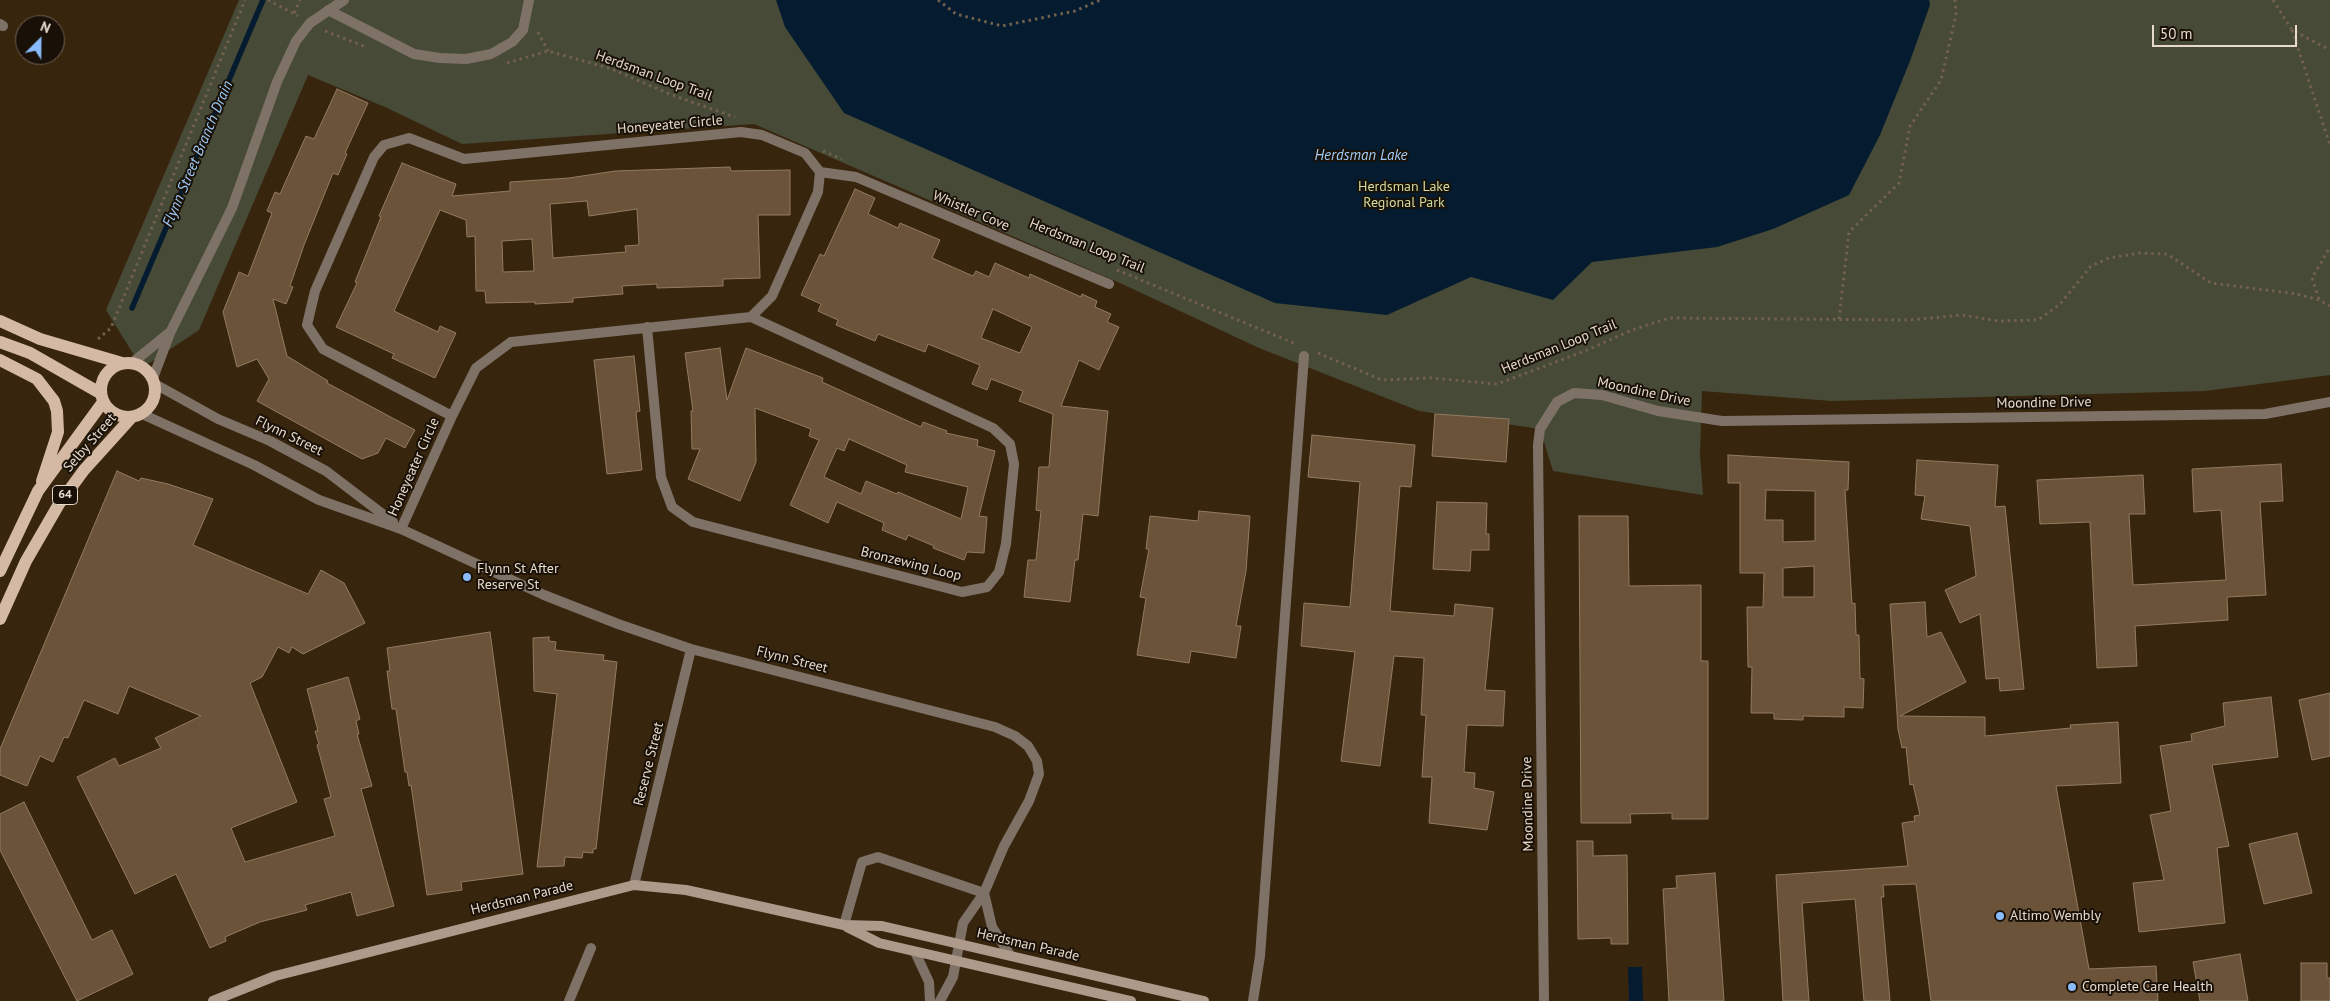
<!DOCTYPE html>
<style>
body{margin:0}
#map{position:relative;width:2330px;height:1001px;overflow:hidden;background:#38250e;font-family:"PT Sans",sans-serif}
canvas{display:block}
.north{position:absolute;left:15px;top:15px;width:50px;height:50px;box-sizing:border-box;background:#191107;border:1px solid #6b6156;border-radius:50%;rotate:23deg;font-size:14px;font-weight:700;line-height:20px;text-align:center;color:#e7dacc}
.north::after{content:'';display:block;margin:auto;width:18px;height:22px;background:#89bafc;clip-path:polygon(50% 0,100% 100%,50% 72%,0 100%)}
.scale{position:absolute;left:2152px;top:25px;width:145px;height:22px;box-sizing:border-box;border:2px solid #e7dacc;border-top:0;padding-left:6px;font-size:15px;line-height:18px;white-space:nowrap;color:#e7dacc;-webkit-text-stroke:4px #191107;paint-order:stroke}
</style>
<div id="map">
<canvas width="2330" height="1001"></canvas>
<div class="north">N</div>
<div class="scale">50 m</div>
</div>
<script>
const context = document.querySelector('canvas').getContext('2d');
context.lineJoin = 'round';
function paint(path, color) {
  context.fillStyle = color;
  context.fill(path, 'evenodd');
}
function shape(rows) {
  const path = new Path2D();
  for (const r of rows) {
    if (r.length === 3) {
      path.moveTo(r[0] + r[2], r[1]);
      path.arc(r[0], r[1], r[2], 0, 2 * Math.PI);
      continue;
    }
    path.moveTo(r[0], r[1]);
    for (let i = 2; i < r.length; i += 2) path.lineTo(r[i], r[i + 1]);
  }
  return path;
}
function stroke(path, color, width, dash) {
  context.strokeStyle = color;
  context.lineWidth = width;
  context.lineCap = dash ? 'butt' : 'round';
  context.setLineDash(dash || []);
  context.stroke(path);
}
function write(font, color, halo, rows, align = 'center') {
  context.font = font + ' "PT Sans",sans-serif';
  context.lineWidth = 4;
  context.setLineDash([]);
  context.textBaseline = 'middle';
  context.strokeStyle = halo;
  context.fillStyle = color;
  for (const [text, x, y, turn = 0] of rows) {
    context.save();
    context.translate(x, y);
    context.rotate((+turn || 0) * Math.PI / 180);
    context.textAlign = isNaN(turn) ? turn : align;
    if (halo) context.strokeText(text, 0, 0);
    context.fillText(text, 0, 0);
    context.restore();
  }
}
const green = shape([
 [239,0,2330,0,2330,375,2205,391,1832,401,1702,391,1700,454,1703,495,1553,471,1540,429,1419,411,1259,348,1120,283,754,124,462,144,385,107,308,75,199,330,142,368,106,310]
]);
const water = shape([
 [776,0,1929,0,1930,5,1910,61,1880,135,1849,195,1773,229,1717,247,1592,262,1553,300,1471,277,1387,315,1275,303,844,113,785,27],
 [1628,967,1642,967,1643,1001,1629,1001]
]);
const stream = shape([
 [132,308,263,0]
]);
const building = shape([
 [337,89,368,103,345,153,347,154,338,175,333,173,304,245,290,286,293,287,286,304,273,299,287,356,328,381,327,383,415,430,405,448,386,438,378,453,362,459,257,401,269,379,257,359,237,367,223,312,239,272,248,276,272,213,267,211,275,192,280,194,306,136,314,139,337,89],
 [402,163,456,184,452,196,510,191,510,182,569,178,615,171,730,167,731,171,790,170,790,215,758,215,760,278,723,279,723,286,657,288,657,284,622,286,623,294,573,298,573,302,535,304,535,302,486,303,485,291,476,291,475,236,467,237,466,220,440,210,394,311,438,332,440,326,456,333,435,378,392,358,394,354,336,327,357,283,355,282,381,217,379,216,402,163],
 [587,201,589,216,637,209,639,245,625,246,626,252,553,258,550,204,587,201],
 [532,239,534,271,503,272,502,241,532,239],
 [855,189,875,198,868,214,898,228,900,223,940,240,932,258,973,276,976,271,989,277,995,263,1029,278,1030,274,1081,297,1082,294,1097,301,1095,307,1111,314,1107,322,1119,327,1099,370,1079,360,1061,406,1108,411,1098,516,1083,514,1078,560,1075,560,1070,602,1024,597,1028,560,1036,560,1041,511,1036,510,1039,467,1049,467,1053,414,1019,401,1023,391,991,379,987,390,972,384,980,365,928,344,925,352,878,334,875,341,836,325,838,320,818,311,821,304,801,295,820,254,824,256,855,189],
 [993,309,1032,327,1020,353,981,338,993,309],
 [720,348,727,400,746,348,823,378,822,382,921,427,923,422,947,431,946,433,978,440,977,446,995,451,979,516,987,517,984,553,967,552,964,560,933,548,934,546,908,535,906,540,882,530,884,523,837,502,828,523,790,505,819,440,809,436,811,429,755,408,756,462,740,501,688,479,700,449,692,449,691,411,693,411,685,353,720,348],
 [849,439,907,465,905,472,968,487,961,519,898,492,897,494,866,481,861,494,824,477,837,448,844,451,849,439],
 [634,356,640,411,636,412,642,470,607,474,594,360,634,356],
 [1435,414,1509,419,1506,462,1432,456,1435,414],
 [1312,435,1415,445,1411,487,1400,486,1390,611,1454,616,1455,604,1493,608,1485,690,1505,691,1503,726,1467,725,1464,772,1475,773,1474,788,1494,792,1487,830,1429,823,1432,777,1422,777,1426,715,1421,715,1424,658,1394,656,1380,766,1341,761,1355,652,1301,646,1304,603,1350,607,1360,482,1308,477,1312,435],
 [1728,455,1849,462,1848,490,1845,490,1852,604,1855,603,1856,635,1859,635,1860,678,1864,679,1863,708,1844,707,1844,717,1803,716,1803,720,1774,719,1774,713,1751,713,1752,667,1748,667,1747,607,1763,607,1764,573,1740,573,1740,483,1728,483,1728,455],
 [1766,490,1815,491,1815,541,1783,542,1783,520,1765,520,1766,490],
 [1814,566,1814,597,1783,597,1783,568,1814,566],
 [1917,460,1998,465,1995,507,2005,506,2024,689,2000,691,1999,678,1986,679,1980,614,1960,623,1945,590,1976,576,1970,526,1921,519,1925,496,1915,495,1917,460],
 [2281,464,2283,501,2260,502,2266,595,2227,597,2228,620,2135,626,2137,666,2097,668,2090,522,2040,524,2037,480,2143,475,2145,514,2129,514,2133,585,2226,580,2221,510,2194,512,2192,469,2281,464],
 [117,471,139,481,141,478,168,484,213,499,193,545,308,594,321,570,344,583,365,623,303,654,292,647,289,653,278,647,262,677,250,683,297,802,231,828,245,862,335,836,324,799,331,797,317,745,319,744,315,731,318,731,307,689,348,677,360,719,356,721,359,734,357,734,372,786,361,789,394,906,357,916,351,892,305,905,307,910,260,922,225,937,226,941,210,948,176,874,135,894,77,777,115,758,119,766,161,748,155,738,201,716,129,686,118,714,84,700,68,738,64,737,53,762,40,756,27,786,0,775,0,749,117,471],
 [1437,502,1487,503,1486,534,1489,534,1489,550,1471,550,1470,571,1433,569,1437,502],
 [1199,511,1250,516,1246,571,1236,626,1241,626,1236,658,1191,651,1189,663,1137,655,1146,598,1140,597,1149,549,1146,549,1150,516,1198,521,1199,511],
 [1579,516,1628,516,1629,586,1701,585,1701,661,1708,661,1708,819,1672,819,1672,813,1630,814,1631,823,1581,823,1579,516],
 [1925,602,1927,637,1941,632,1966,682,1900,716,1985,717,1985,736,2071,728,2070,725,2118,722,2121,783,2056,786,2089,969,2156,966,2158,1001,1931,1001,1916,884,1883,885,1884,897,1881,897,1890,1001,1864,1001,1855,899,1802,903,1809,1001,1783,1001,1776,875,1908,866,1902,823,1915,821,1914,816,1920,815,1913,784,1910,785,1906,747,1902,748,1898,729,1890,604,1925,602],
 [490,632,523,874,461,882,462,890,427,895,411,785,409,786,407,772,405,772,396,709,392,709,387,671,390,671,387,648,490,632],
 [549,637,549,641,556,642,555,650,604,655,603,660,617,662,596,849,593,849,593,853,583,852,582,858,565,857,564,866,537,867,557,694,534,691,533,638,549,637],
 [2330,693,2330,756,2312,760,2299,700,2330,693],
 [2271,697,2278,757,2212,765,2229,846,2217,848,2225,923,2139,932,2133,883,2164,880,2150,815,2171,811,2160,746,2192,741,2191,734,2225,726,2223,703,2271,697],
 [24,802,92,940,112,930,133,974,77,1001,0,850,0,814,24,802],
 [2297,833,2312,893,2264,904,2249,844,2297,833],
 [1577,841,1593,841,1593,856,1627,855,1628,944,1611,944,1611,938,1578,939,1577,841],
 [1715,873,1724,1001,1669,1001,1663,889,1677,888,1676,876,1715,873],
 [2240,954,2248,1001,2200,1001,2193,962,2240,954],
 [2301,963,2327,963,2327,978,2330,978,2330,1001,2301,1001,2301,963]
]);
const path = shape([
 [268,0,298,16],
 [938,0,956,14,1002,26,1075,11,1100,0],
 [2273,0,2292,30,2330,50],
 [294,13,300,0],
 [2292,30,2330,145],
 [325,31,366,47],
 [538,32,548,51],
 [507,63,548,51,612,69,672,95,735,117],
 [823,151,842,159],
 [1117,270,1296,344],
 [2319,299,2312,278,2330,247],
 [1839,319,1849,232,1899,183,1910,126,1941,80,1956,15,1955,0],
 [98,339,111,328,245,0],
 [1318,353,1382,380,1431,378,1497,384,1585,351,1632,330,1669,318,1909,320,1962,315,1999,321,2038,320,2060,304,2091,266,2109,258,2140,253,2167,254,2211,283,2297,294,2319,300,2330,306]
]);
const lane = shape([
 [328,10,414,54,440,58,466,59,491,54,512,42,523,30,529,0],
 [132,363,169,333],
 [153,378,170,333,232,208,277,82,296,41,310,23,344,0],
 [844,925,862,862,878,857,984,893],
 [1253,1001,1260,956,1304,356]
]);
const street = shape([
 [0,24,3,26],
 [820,172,856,177,1109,284],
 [647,327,661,477,672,507,693,522,962,592,987,587,999,572,1006,544,1014,464,1010,444,993,428,751,317],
 [155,384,218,419,270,441,326,471,393,522],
 [142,414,254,465,319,500,401,529,544,595,618,624,691,649,995,727,1015,736,1028,746,1037,761,1039,774,1029,801,1004,846,984,893,963,923,953,977,940,1001],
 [401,529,452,416,476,368,511,342,751,317,772,296,818,192,820,172,805,153,762,135,741,132,464,159,409,138,384,145,374,157,315,291,307,325,323,349,452,416],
 [634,885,691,649],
 [984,893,992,927,1010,955],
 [915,952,929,982,930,1001],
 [569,1001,591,948],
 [1544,1001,1538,445,1540,429,1557,402,1574,393,1602,395,1658,411,1722,421,2265,414,2330,402]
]);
const secondary = shape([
 [847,927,879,943,1131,1001],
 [213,1001,275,976,634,885,686,890,844,925,882,926,1204,1001]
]);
const primary = shape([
 [0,321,40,339,122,363],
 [0,342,30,353,100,393],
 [0,360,37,379,54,401,57,411,58,432,42,481],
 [128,390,27],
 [0,571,38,491,103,402],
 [0,619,26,561,59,504,84,470,131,418]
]);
const markers = [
 [467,577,5,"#89bafc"],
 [2000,916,5,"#89bafc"],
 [2072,987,5,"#89bafc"]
];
const shields = [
 [65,495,25]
];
const shieldNames = [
 ["64",65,495]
];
const streetNames = [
 ["Herdsman Loop Trail",654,76,20],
 ["Honeyeater Circle",670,125,-5],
 ["Whistler Cove",971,211,23],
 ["Herdsman Loop Trail",1087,246,22],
 ["Herdsman Loop Trail",1559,347,-22],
 ["Moondine Drive",1644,392,12],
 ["Moondine Drive",2044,403,-1],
 ["Flynn Street",289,436,26],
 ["Selby Street",90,443,-49],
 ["Honeyeater Circle",414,467,-66],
 ["Bronzewing Loop",911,564,14],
 ["Flynn Street",792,660,14],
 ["Reserve Street",649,764,-76],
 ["Moondine Drive",1528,804,-91],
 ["Herdsman Parade",522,898,-14],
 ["Herdsman Parade",1028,945,13]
];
const parkNames = [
 ["Herdsman Lake",1404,187],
 ["Regional Park",1404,203]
];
const poiNames = [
 ["Flynn St After",477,569],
 ["Reserve St",477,585],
 ["Altimo Wembly",2010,916],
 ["Complete Care Health",2082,987]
];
const waterNames = [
 ["Flynn Street Branch Drain",198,154,-67],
 ["Herdsman Lake",1361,156]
];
paint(green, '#464a36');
paint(water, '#041b30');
stroke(stream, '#041b30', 5.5);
paint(building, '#6a5339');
stroke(building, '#927b62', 1);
stroke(path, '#72614d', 3, [2.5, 4]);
stroke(lane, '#7e7267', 10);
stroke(street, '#7e7267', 10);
stroke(secondary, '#ae9a8a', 10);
stroke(primary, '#d4b9a4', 12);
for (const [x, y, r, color] of markers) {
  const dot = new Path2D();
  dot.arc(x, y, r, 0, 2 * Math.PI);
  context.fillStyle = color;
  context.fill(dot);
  stroke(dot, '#191107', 2);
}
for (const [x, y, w] of shields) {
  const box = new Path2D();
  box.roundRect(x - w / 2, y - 9.5, w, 19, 4);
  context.fillStyle = '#191107';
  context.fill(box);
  stroke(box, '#e7dacc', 1);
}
write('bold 12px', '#e7dacc', null, shieldNames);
write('14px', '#e7dacc', '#191107', streetNames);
write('14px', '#cfdb9f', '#191107', parkNames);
write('14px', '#e7dacc', '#191107', poiNames, 'left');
write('italic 15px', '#9eccf9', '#191107', waterNames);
</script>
